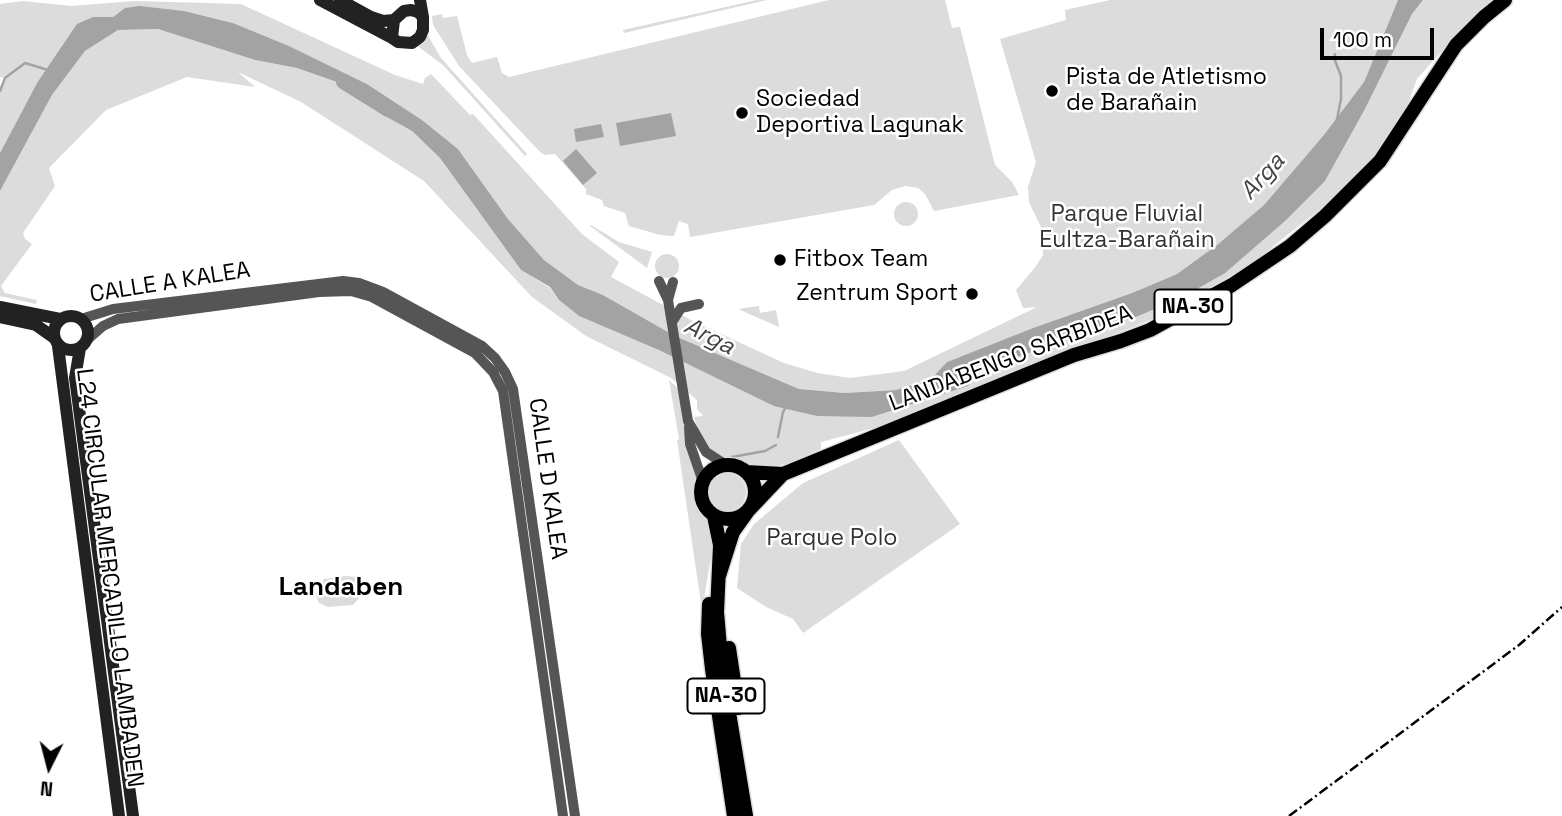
<!DOCTYPE html>
<meta charset="utf-8">
<style>
body{margin:0}
#map{position:relative;width:1562px;height:816px;overflow:hidden;background:#fff;font-family:"Space Grotesk",sans-serif}
canvas{display:block}
.north{position:absolute;left:14px;top:732px;width:70px;height:70px;-webkit-text-stroke:5px #fff;paint-order:stroke;rotate:186deg;font-size:19px;font-weight:700;line-height:28px;text-align:center;color:#000}
.north::after{content:'';display:block;margin:auto;width:24px;height:32px;background:#000;clip-path:polygon(50% 0,100% 100%,50% 72%,0 100%)}
.scale{position:absolute;left:1320px;top:28px;width:114px;height:32px;box-sizing:border-box;border:4px solid #000;border-top:0;padding-left:9px;font-size:21px;line-height:24px;white-space:nowrap;color:#000;-webkit-text-stroke:5px #fff;paint-order:stroke}
</style>
<div id="map">
<canvas width="1562" height="816"></canvas>
<div class="north">N</div>
<div class="scale">100 m</div>
</div>
<script>
const context = document.querySelector('canvas').getContext('2d');
context.lineJoin = 'round';
function paint(path, color) {
  context.fillStyle = color;
  context.fill(path, 'evenodd');
}
function shape(rows) {
  const path = new Path2D();
  for (const r of rows) {
    if (r.length === 3) {
      path.moveTo(r[0] + r[2], r[1]);
      path.arc(r[0], r[1], r[2], 0, 2 * Math.PI);
      continue;
    }
    path.moveTo(r[0], r[1]);
    for (let i = 2; i < r.length; i += 2) path.lineTo(r[i], r[i + 1]);
  }
  return path;
}
function stroke(path, color, width, dash) {
  context.strokeStyle = color;
  context.lineWidth = width;
  context.lineCap = dash ? 'butt' : 'round';
  context.setLineDash(dash || []);
  context.stroke(path);
}
function write(font, color, halo, rows, align = 'center') {
  context.font = font + ' "Space Grotesk",sans-serif';
  context.lineWidth = 5;
  context.setLineDash([]);
  context.textBaseline = 'middle';
  context.strokeStyle = halo;
  context.fillStyle = color;
  for (const [text, x, y, turn = 0] of rows) {
    context.save();
    context.translate(x, y);
    context.rotate((+turn || 0) * Math.PI / 180);
    context.textAlign = isNaN(turn) ? turn : align;
    if (halo) context.strokeText(text, 0, 0);
    context.fillText(text, 0, 0);
    context.restore();
  }
}
const green = shape([
 [757,0,767,0,624,33,623,30],
 [829,0,945,0,952,28,960,27,995,165,1012,182,1019,195,934,211,925,194,918,188,905,186,892,190,874,205,690,237,688,224,679,221,674,236,660,235,629,226,625,213,604,206,602,200,586,194,586,189,555,154,545,155,540,152,459,66,433,25,432,16,442,14,443,18,457,16,467,55,472,63,497,57,502,73,509,77],
 [1110,0,1398,0,1364,82,1323,136,1264,205,1217,245,1177,274,1132,293,1033,328,947,362,931,379,896,390,845,393,799,389,675,336,603,295,578,285,544,260,508,219,458,149,422,120,367,84,289,46,233,23,184,11,125,8,113,17,93,17,37,83,0,153,0,90,5,78,0,77,0,4,23,1,71,6,135,1,241,4,395,75,423,84,425,78,431,74,470,115,473,114,582,234,619,262,611,277,691,320,784,363,817,373,850,378,904,371,1037,307,1023,308,1016,290,1036,266,1043,255,1042,229,1029,202,1028,187,1036,162,1000,39,1066,20,1065,10],
 [1423,0,1498,0,1456,35,1417,79,1402,120,1350,185,1251,264,1163,315,882,426,821,442,821,449,790,463,776,466,760,468,719,456,706,448,699,435,694,417,703,416,697,409,697,400,671,378,586,336,532,297,424,181,301,102,238,72,255,87,187,77,106,110,49,168,55,186,23,233,25,239,32,244,1,286,5,293,37,300,36,304,0,296,0,191,52,95,85,51,118,30,158,29,255,60,297,68,368,93,385,116,412,131,440,158,521,270,550,288,559,300,579,316,661,351,872,417,967,386,979,373,1020,356,1136,317,1181,298,1325,181,1365,109,1412,14],
 [427,34,441,58,527,154,525,156,443,65,416,45],
 [906,214,12],
 [591,225,619,242,652,252,647,268,590,226],
 [667,266,12],
 [759,306,760,313,776,310,779,327,738,309],
 [669,380,679,389,697,477,694,495,713,527,714,539,702,610,677,440,679,439],
 [899,440,960,524,803,633,793,619,766,607,737,588,741,544,754,524,803,483],
 [727,492,19],
 [345,576,357,577,362,583,362,595,353,605,328,607,319,603,315,594,324,579]
]);
const water = shape([
 [1398,0,1423,0,1412,14,1365,109,1325,181,1285,221,1225,273,1181,298,1136,317,1020,356,979,373,968,386,872,417,817,416,774,406,661,351,579,316,559,300,550,287,521,270,440,158,412,131,385,116,368,93,297,68,255,60,158,29,118,30,85,51,52,95,0,191,0,153,37,83,77,24,93,17,113,17,125,8,139,6,184,11,233,23,289,46,367,84,422,120,458,149,508,219,544,260,578,285,603,295,675,336,799,389,845,393,896,390,931,379,947,362,1033,328,1132,293,1177,274,1217,245,1264,205,1323,136,1364,82],
 [671,113,676,136,620,146,616,123],
 [601,124,604,137,576,142,574,129],
 [576,149,597,173,583,185,563,161]
]);
const stream = shape([
 [1335,54,1334,58,1341,76,1341,99,1337,119],
 [0,91,5,78,25,63,48,70],
 [778,437,783,412,786,407],
 [732,457,765,451,776,445]
]);
const river = shape([
 [343,82,388,110]
]);
const tertiary = shape([
 [659,281,668,300,688,421,706,452,726,465],
 [668,300,673,282],
 [81,319,113,309,343,281,359,283,383,292,482,346,495,358,505,372,513,389,575,816],
 [672,322,681,308,699,304],
 [87,340,103,326,118,319,319,292,351,291,372,297,475,353,493,372,503,391,563,816],
 [689,427,690,444,703,482]
]);
const secondary = shape([
 [320,0,392,38],
 [340,0,371,17,383,21,394,20],
 [420,0,423,17],
 [411,10,418,12,423,17,423,30,420,37,412,43,398,42,392,38,394,20,404,11,411,10],
 [0,307,60,319],
 [71,333,17],
 [0,317,36,325,53,337],
 [58,346,119,816],
 [80,348,75,378,133,816]
]);
const trunk = shape([
 [728,492,27],
 [746,472,783,474],
 [714,516,720,545,717,612,722,670,746,816],
 [719,576,733,532,748,511,783,474,1074,355,1121,341,1150,330,1232,285,1290,246,1325,216,1380,161,1456,45,1484,17,1505,0],
 [709,604,708,634,712,669,734,816],
 [729,648,738,708]
]);
const rail = shape([
 [1289,816,1519,645,1562,607]
]);
const markers = [
 [1052,91,7,"#000"],
 [742,113,7,"#000"],
 [780,260,7,"#000"],
 [972,294,7,"#000"]
];
const shields = [
 [1193,307,77],
 [726,696,77]
];
const shieldNames = [
 ["NA-30",1193,307],
 ["NA-30",726,696]
];
const poiNames = [
 ["Pista de Atletismo",1066,78],
 ["de Barañain",1066,104],
 ["Sociedad",756,100],
 ["Deportiva Lagunak",756,126],
 ["Fitbox Team",794,260],
 ["Zentrum Sport",958,294,"right"]
];
const parkNames = [
 ["Parque Fluvial",1127,215],
 ["Eultza-Barañain",1127,241],
 ["Parque Polo",832,539]
];
const streetNames = [
 ["CALLE A KALEA",170,283,-9],
 ["LANDABENGO SARBIDEA",1011,359,-21],
 ["CALLE D KALEA",547,479,82],
 ["L24 CIRCULAR MERCADILLO LAMBADEN",109,578,83]
];
const waterNames = [
 ["Arga",1263,177,-48],
 ["Arga",709,337,27]
];
const quarterNames = [
 ["Landaben",341,588]
];
paint(green, '#dcdcdc');
paint(water, '#a3a3a3');
stroke(stream, '#a3a3a3', 2.5);
stroke(river, '#a3a3a3', 14);
stroke(trunk, '#dbdbdb', 17);
stroke(tertiary, '#555', 10);
stroke(secondary, '#222', 12);
stroke(trunk, '#000', 14);
stroke(rail, '#000', 2.5, [10, 3.5, 2, 3.5]);
for (const [x, y, r, color] of markers) {
  const dot = new Path2D();
  dot.arc(x, y, r, 0, 2 * Math.PI);
  context.fillStyle = color;
  context.fill(dot);
  stroke(dot, '#fff', 2.5);
}
for (const [x, y, w] of shields) {
  const box = new Path2D();
  box.roundRect(x - w / 2, y - 17.5, w, 35, 5);
  context.fillStyle = '#fff';
  context.fill(box);
  stroke(box, '#000', 2);
}
write('bold 21px', '#000', null, shieldNames);
write('23px', '#000', '#fff', poiNames, 'left');
write('23px', '#333', '#fff', parkNames);
write('23px', '#000', '#fff', streetNames);
write('italic 24px', '#444', '#fff', waterNames);
write('bold 26px', '#000', '#fff', quarterNames);
</script>
